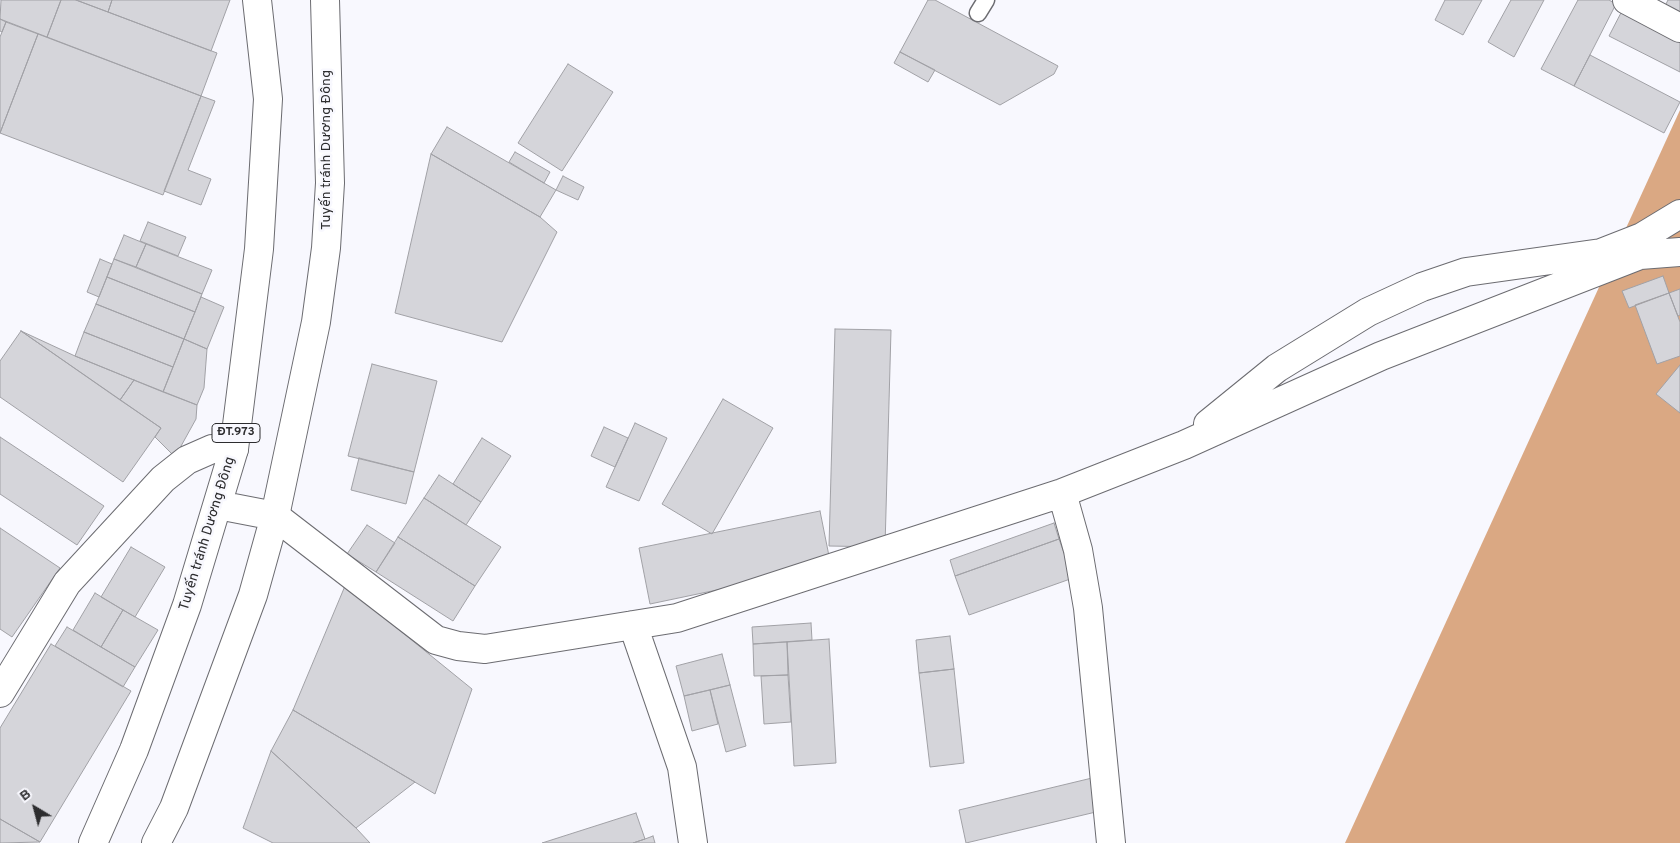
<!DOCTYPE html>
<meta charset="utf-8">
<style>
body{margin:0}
#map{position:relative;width:1680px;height:843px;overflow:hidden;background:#f8f8fe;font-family:Overpass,sans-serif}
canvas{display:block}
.north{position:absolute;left:10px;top:783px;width:50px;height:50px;-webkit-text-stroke:4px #f8f8fe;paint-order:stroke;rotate:323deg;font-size:14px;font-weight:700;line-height:20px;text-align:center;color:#2d2d2f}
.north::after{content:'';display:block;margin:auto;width:18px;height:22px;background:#2d2d2f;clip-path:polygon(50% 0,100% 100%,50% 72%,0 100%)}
</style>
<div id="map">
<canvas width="1680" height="843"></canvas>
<div class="north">B</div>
</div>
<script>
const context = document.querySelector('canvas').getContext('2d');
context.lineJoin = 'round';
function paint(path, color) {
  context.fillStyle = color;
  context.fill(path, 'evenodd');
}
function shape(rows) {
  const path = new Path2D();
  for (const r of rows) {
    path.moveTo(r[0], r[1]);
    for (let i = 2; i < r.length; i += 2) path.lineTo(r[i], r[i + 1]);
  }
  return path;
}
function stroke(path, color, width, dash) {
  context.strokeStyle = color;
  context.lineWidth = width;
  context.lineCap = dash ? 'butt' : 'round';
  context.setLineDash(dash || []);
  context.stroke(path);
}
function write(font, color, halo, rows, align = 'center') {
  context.font = font + ' Overpass,sans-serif';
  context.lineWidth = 5;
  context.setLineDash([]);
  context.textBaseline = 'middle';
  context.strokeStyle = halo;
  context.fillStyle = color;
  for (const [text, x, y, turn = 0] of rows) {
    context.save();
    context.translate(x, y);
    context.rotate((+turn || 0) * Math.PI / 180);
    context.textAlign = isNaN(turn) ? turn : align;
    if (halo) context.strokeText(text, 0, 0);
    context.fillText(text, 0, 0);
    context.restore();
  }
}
const forest = shape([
 [1680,110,1680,843,1345,843]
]);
const building = shape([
 [1,0,61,0,47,37,0,19,1,0],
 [61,0,76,0,217,53,201,96,47,37,61,0],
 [76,0,112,0,108,12,76,0],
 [112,0,230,0,211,51,108,12,112,0],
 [928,0,935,0,1058,66,1054,74,1000,105,900,52,928,0],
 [1445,0,1482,0,1463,35,1435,20,1445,0],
 [1511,0,1544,0,1514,57,1488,42,1511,0],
 [1578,0,1609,0,1616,4,1574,86,1541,69,1578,0],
 [1668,0,1680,0,1680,16,1664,8,1668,0],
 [1624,7,1680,36,1680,72,1609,36,1624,7],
 [0,19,6,22,2,32,0,31,0,19],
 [6,22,38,34,0,133,0,37,6,22],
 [38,34,201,96,163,195,0,133,38,34],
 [900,52,935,70,928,82,894,63,900,52],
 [1590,55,1680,102,1664,133,1574,86,1590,55],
 [568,64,613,92,562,171,518,143,568,64],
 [201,96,215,101,188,170,211,179,201,205,164,191,201,96],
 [447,127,556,190,540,217,431,154,447,127],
 [515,152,550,172,544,183,509,162,515,152],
 [431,154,540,217,557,232,502,342,395,313,431,154],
 [563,176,584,187,578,200,556,190,563,176],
 [148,222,186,237,178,256,140,241,148,222],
 [124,235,146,244,136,267,114,259,124,235],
 [146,244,212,270,202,294,136,267,146,244],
 [100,259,112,264,99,297,87,292,100,259],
 [114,259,202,294,195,312,107,277,114,259],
 [1663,276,1669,293,1629,308,1622,291,1663,276],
 [107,277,195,312,184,339,96,304,107,277],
 [1680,289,1680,315,1678,316,1669,293,1680,289],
 [1669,293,1680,322,1680,356,1657,364,1635,305,1669,293],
 [201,297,224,307,207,349,184,339,201,297],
 [96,304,184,339,173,367,84,332,96,304],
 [835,329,891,330,885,547,829,546,835,329],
 [21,331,75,356,134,380,120,400,21,331],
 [21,331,161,428,123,482,0,397,0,361,21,331],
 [84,332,173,367,163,392,75,356,84,332],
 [184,339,207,349,204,388,197,405,163,392,184,339],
 [372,364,437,381,414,472,348,456,372,364],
 [1680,365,1680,413,1656,394,1680,365],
 [134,380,197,405,196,419,175,457,155,437,161,428,120,400,134,380],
 [723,399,773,428,712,534,662,504,723,399],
 [635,423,667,438,639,501,606,487,635,423],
 [604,427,628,438,615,467,591,456,604,427],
 [0,437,104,506,77,545,0,494,0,437],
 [482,438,511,456,481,502,453,484,482,438],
 [359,458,414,472,406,504,351,490,359,458],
 [439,475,481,502,466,525,424,498,439,475],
 [424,498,501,547,475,586,398,537,424,498],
 [820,511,831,566,650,604,639,548,820,511],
 [1054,523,1059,539,955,576,950,560,1054,523],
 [367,525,395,543,376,572,347,554,367,525],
 [0,528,60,568,12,637,0,629,0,528],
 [398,537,475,586,453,621,376,572,398,537],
 [1059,539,1073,578,969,615,955,576,1059,539],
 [131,547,165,567,135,617,101,597,131,547],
 [345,586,472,689,435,794,293,710,345,586],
 [95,593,123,610,101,647,73,630,95,593],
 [123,610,158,630,135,667,101,647,123,610],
 [811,623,812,640,753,644,752,627,811,623],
 [67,627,135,667,123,687,55,646,67,627],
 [950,636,954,669,919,673,916,640,950,636],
 [829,639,836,763,794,766,787,642,829,639],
 [787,642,788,675,754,676,753,644,787,642],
 [51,644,131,691,40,842,0,819,0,728,51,644],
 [722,654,730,685,684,696,676,666,722,654],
 [954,669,964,763,930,767,919,673,954,669],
 [788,675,791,722,764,724,761,676,788,675],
 [730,685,746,746,726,752,710,690,730,685],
 [710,690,718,724,692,731,684,696,710,690],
 [293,710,415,782,356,828,271,751,293,710],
 [271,751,356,828,370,843,273,843,243,828,271,751],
 [1092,778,1100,811,966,843,959,810,1092,778],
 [636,813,645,839,633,843,542,843,636,813],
 [0,819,40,842,0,843,0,819],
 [653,836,655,843,633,843,645,839,653,836]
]);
const service = shape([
 [978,13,986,0]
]);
const minor = shape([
 [1627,0,1680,28],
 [1208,424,1277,368,1368,312,1422,287,1466,272,1601,253,1642,237,1680,214],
 [1062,493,1078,550,1088,608,1111,843],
 [275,516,436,640,458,646,485,649,677,618,1062,493,1184,445,1381,356,1640,255,1680,252],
 [633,625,682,767,693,843],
 [0,693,67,583,163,479,187,460,212,449,234,449]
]);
const primary = shape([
 [218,505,275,516],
 [93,843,134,750,187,605,234,449,259,249,268,99,257,0],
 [156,843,174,808,253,595,275,516,316,322,326,248,330,183,325,0]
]);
const shields = [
 [236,433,48]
];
const shieldNames = [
 ["ĐT.973",236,433]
];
const streetNames = [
 ["Tuyến tránh Dương Đông",327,150,-90],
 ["Tuyến tránh Dương Đông",208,534,-73]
];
paint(forest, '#daa883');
paint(building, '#d5d5da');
stroke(building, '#a1a1a6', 1);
stroke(service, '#6c6c71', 19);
stroke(minor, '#6c6c71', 30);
stroke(primary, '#6c6c71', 30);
stroke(service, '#fff', 16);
stroke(minor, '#fff', 28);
stroke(primary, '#fff', 28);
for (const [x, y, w] of shields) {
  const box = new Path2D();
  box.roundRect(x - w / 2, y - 9.5, w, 19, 4);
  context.fillStyle = '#f8f8fe';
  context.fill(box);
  stroke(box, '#2d2d2f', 1);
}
write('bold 12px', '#2d2d2f', null, shieldNames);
write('14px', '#2d2d2f', '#f8f8fe', streetNames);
</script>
